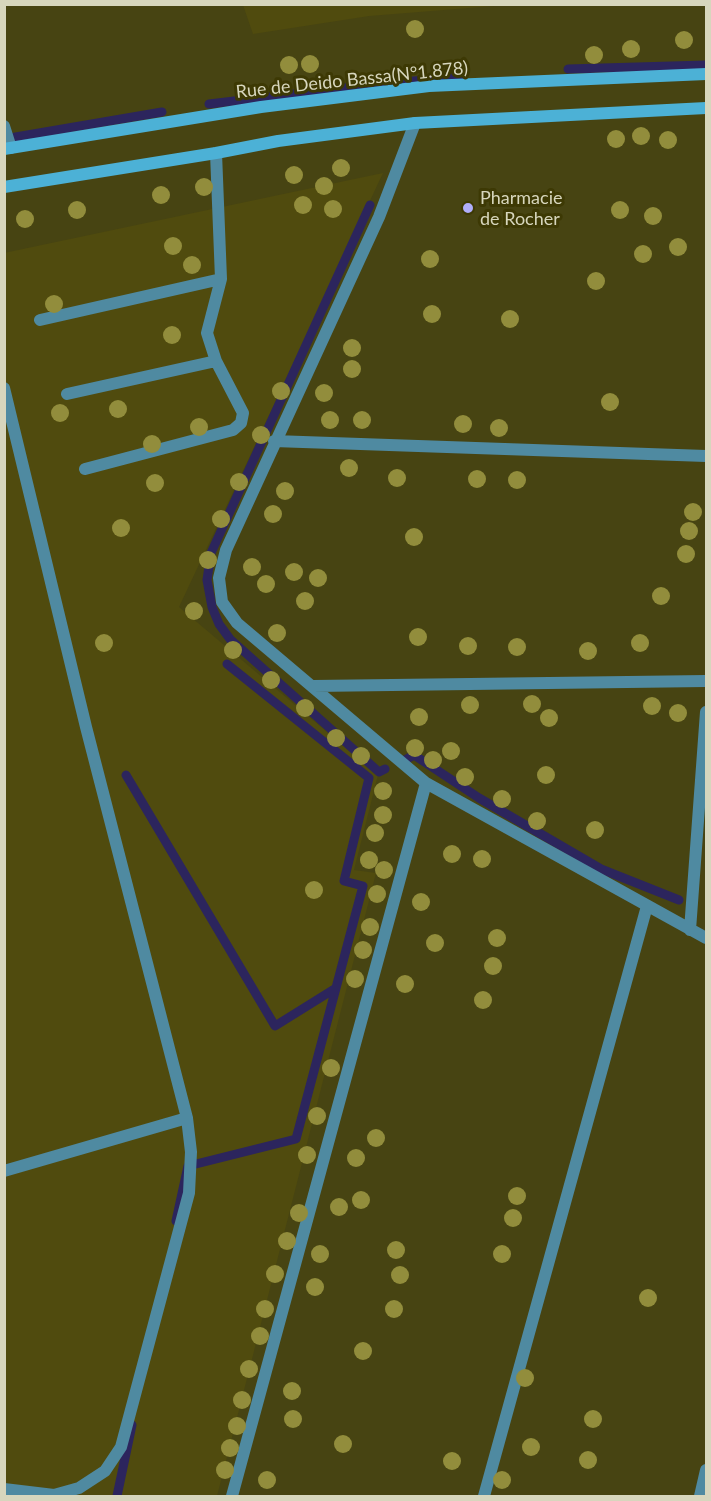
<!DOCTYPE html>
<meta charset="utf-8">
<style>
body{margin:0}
#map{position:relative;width:711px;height:1501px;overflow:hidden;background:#474412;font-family:Lato,sans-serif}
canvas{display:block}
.frame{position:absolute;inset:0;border:6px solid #d7d6bd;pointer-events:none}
</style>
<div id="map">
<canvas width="711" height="1501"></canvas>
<div class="frame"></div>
</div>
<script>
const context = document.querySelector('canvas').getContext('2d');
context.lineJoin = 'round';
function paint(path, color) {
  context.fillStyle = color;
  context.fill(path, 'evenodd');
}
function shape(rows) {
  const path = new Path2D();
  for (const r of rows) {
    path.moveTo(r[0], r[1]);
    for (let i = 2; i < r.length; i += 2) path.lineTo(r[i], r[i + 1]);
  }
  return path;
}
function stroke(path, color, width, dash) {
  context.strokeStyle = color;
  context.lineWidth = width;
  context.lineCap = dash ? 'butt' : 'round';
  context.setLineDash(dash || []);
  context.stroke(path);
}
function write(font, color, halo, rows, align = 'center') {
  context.font = font + ' Lato,sans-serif';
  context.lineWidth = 6;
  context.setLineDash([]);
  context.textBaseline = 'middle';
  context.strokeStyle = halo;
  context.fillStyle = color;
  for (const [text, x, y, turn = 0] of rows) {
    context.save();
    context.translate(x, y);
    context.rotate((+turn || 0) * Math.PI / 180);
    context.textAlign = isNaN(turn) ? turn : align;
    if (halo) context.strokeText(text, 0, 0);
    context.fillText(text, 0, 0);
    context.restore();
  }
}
const built = shape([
 [243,5,243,4,506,5,369,16,253,34],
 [383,173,179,607,378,775,354,870,376,873,217,1496,5,1496,4,253]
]);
const stream = shape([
 [568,69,706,65],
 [209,104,378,84,462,77],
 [4,139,162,112],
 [370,205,211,553,207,580,212,607,219,624,230,639,379,772,385,769],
 [405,760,414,755,479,798,601,869,679,900],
 [126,775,275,1026,336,988],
 [176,1221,188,1166,296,1139,363,886,344,881,369,778,227,664],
 [117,1496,132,1425]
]);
const service = shape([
 [4,126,11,148],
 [40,320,221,279],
 [4,388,86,727,187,1118,191,1152,189,1193,121,1447,105,1471,79,1488,54,1495,4,1489],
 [67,394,216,361],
 [85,469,233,430,241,423,243,413,216,361,207,333,221,279,216,153],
 [4,1171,187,1118]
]);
const minor = shape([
 [415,123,379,217,226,550,219,578,222,602,237,623,426,783,706,938],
 [274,441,706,456],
 [313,686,706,681],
 [690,930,706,712],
 [232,1496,426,783],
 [484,1496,647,906],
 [700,1496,706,1470]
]);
const secondary = shape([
 [4,149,261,107,429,86,706,74],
 [4,187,216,153,278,141,415,123,706,108]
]);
const trees = [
 [415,29],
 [684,40],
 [631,49],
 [594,55],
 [310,64],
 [289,65],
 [641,136],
 [616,139],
 [668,140],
 [341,168],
 [294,175],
 [324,186],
 [204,187],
 [161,195],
 [303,205],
 [333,209],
 [77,210],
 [620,210],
 [653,216],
 [25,219],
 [173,246],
 [678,247],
 [643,254],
 [430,259],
 [192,265],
 [596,281],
 [54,304],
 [432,314],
 [510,319],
 [172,335],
 [352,348],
 [352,369],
 [281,391],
 [324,393],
 [610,402],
 [118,409],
 [60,413],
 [330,420],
 [362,420],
 [463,424],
 [199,427],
 [499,428],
 [261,435],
 [152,444],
 [349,468],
 [397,478],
 [477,479],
 [517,480],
 [239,482],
 [155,483],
 [285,491],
 [693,512],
 [273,514],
 [221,519],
 [121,528],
 [689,531],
 [414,537],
 [686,554],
 [208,560],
 [252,567],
 [294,572],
 [318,578],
 [266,584],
 [661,596],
 [305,601],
 [194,611],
 [277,633],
 [418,637],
 [104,643],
 [640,643],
 [468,646],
 [517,647],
 [233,650],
 [588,651],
 [271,680],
 [532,704],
 [470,705],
 [652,706],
 [305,708],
 [678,713],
 [419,717],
 [549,718],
 [336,738],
 [415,748],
 [451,751],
 [361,756],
 [433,760],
 [546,775],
 [465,777],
 [383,791],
 [502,799],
 [383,815],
 [537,821],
 [595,830],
 [375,833],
 [452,854],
 [482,859],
 [369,860],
 [384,870],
 [314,890],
 [377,894],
 [421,902],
 [370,927],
 [497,938],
 [435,943],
 [363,950],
 [493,966],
 [355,979],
 [405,984],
 [483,1000],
 [331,1068],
 [317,1116],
 [376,1138],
 [307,1155],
 [356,1158],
 [517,1196],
 [361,1200],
 [339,1207],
 [299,1213],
 [513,1218],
 [287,1241],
 [396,1250],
 [320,1254],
 [502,1254],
 [275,1274],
 [400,1275],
 [315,1287],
 [648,1298],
 [265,1309],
 [394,1309],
 [260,1336],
 [363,1351],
 [249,1369],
 [525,1378],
 [292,1391],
 [242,1400],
 [293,1419],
 [593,1419],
 [237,1426],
 [343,1444],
 [531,1447],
 [230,1448],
 [588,1460],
 [452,1461],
 [225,1470],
 [267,1480],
 [502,1480]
];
const markers = [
 [468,208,6,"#b0aefa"]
];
const streetNames = [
 ["Rue de Deido Bassa(N°1.878)",352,80,-6]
];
const poiNames = [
 ["Pharmacie",480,198],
 ["de Rocher",480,219]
];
paint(built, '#504b0e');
stroke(stream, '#2c255d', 9);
stroke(service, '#4f8aa1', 12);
stroke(minor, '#4f8aa1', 12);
stroke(secondary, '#4cb1d6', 12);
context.fillStyle = '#928d3c';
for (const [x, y] of trees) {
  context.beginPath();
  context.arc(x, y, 9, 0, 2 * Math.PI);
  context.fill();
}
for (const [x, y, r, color] of markers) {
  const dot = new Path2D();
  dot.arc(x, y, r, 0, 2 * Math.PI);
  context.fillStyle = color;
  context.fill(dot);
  stroke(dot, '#3d3904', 2);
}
write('18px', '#d7d6bd', '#3d3904', streetNames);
write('18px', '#d7d6bd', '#3d3904', poiNames, 'left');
</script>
